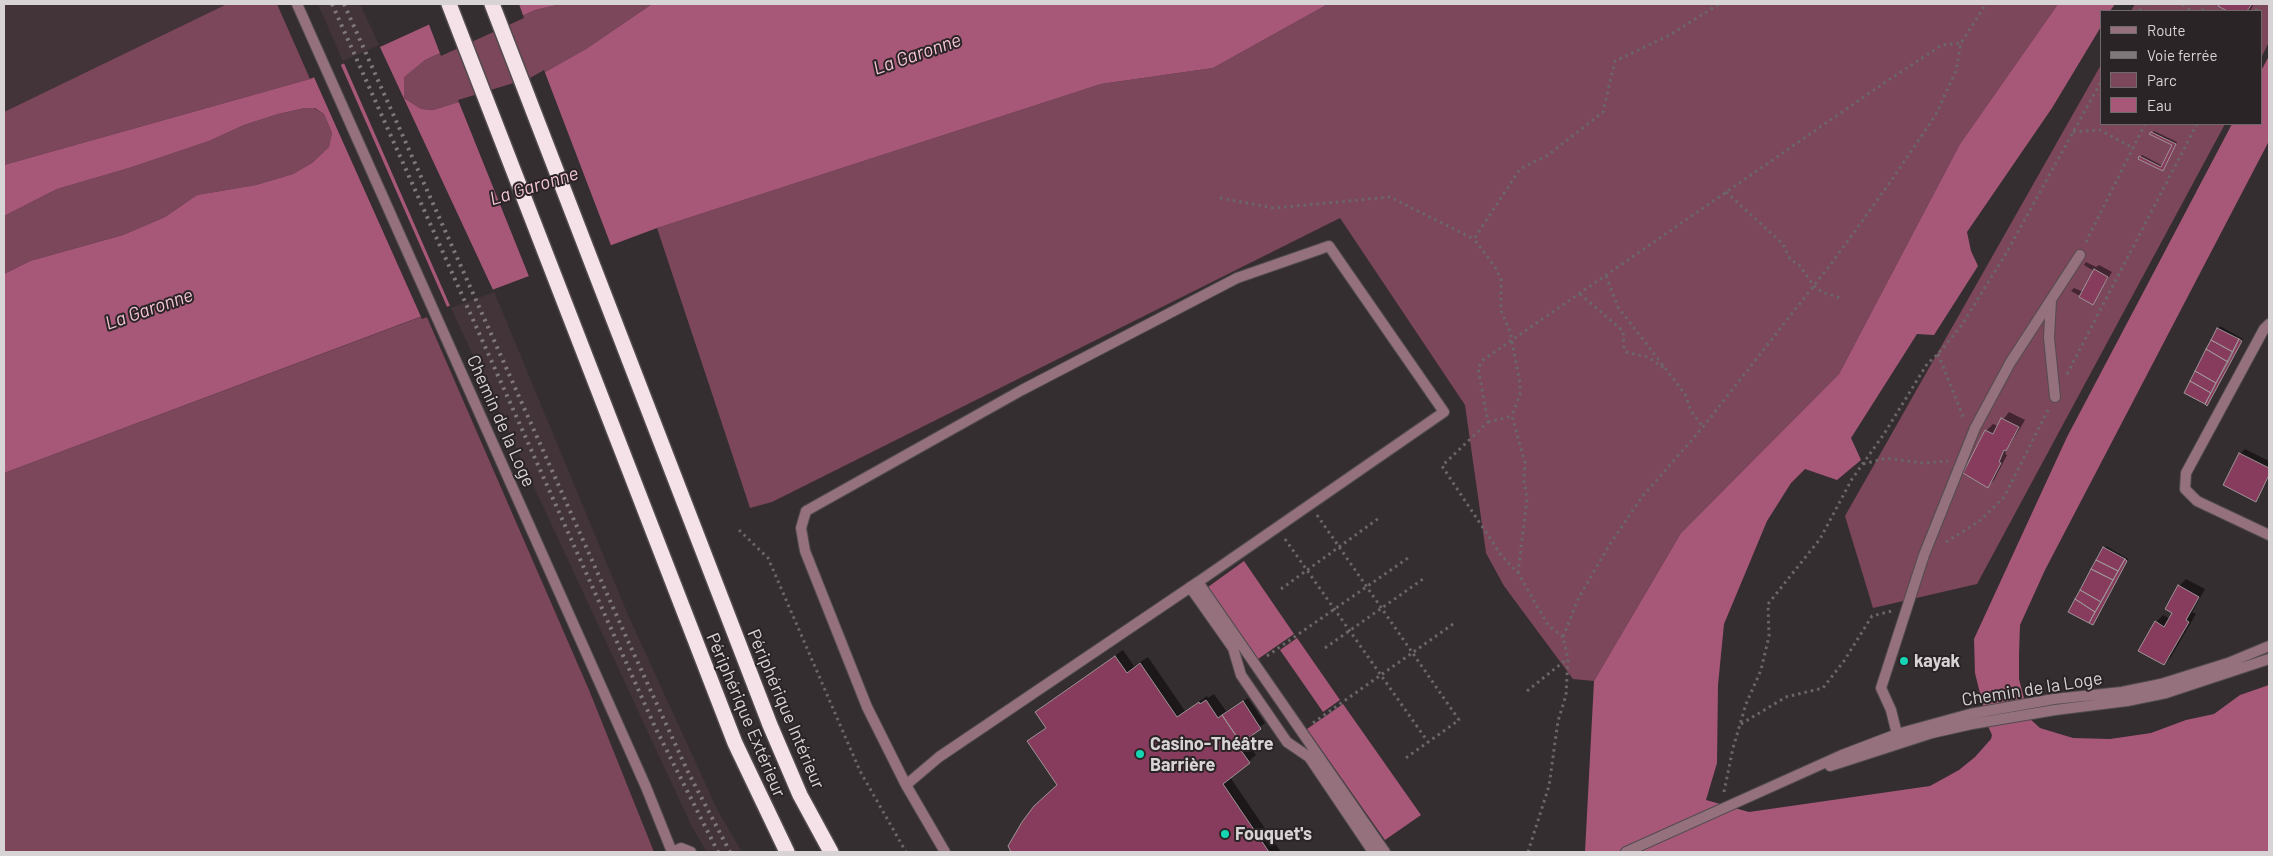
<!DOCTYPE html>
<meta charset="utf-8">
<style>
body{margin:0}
#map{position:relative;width:2273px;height:856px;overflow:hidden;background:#352e30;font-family:Barlow,sans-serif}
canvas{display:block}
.frame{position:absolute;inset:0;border:5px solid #d8d3d5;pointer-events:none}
.legend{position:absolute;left:2100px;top:10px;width:162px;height:115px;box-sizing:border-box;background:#2b2426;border:1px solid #706a6c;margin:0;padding:6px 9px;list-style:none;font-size:15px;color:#d8d3d5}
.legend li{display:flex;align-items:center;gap:10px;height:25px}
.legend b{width:25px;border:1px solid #706a6c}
</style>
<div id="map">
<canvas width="2273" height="856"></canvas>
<div class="frame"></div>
<ul class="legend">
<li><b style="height:6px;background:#95717e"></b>Route</li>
<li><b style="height:6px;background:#7f787a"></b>Voie ferrée</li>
<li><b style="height:14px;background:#7c465b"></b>Parc</li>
<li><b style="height:14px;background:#a75878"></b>Eau</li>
</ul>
</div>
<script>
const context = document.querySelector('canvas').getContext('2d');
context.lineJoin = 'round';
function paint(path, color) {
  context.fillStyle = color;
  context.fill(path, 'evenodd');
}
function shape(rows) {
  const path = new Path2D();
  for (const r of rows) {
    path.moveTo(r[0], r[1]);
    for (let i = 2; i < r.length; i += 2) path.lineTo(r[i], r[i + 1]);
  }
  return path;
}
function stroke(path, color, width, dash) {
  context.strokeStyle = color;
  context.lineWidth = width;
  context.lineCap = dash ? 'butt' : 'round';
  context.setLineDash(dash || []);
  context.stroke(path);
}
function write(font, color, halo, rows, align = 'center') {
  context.font = font + ' Barlow,sans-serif';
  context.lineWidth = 4;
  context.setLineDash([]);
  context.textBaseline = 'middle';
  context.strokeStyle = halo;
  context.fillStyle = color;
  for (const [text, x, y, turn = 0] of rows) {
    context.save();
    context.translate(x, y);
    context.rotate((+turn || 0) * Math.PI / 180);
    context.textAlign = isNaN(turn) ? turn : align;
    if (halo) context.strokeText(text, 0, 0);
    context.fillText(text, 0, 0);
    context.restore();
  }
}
const built = shape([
 [4,4,227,4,4,112],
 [318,4,360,4,493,289,629,617,718,811,742,852,707,852,692,827,450,306]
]);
const green = shape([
 [227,4,277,4,310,79,4,165,4,112],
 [561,4,652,4,586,49,531,80,433,110,421,109,404,98,404,76,425,60,535,10],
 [1328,4,2058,4,1960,144,1839,374,1681,533,1594,681,1573,679,1504,586,1486,553,1465,405,1340,218,772,502,750,508,657,228,1101,84,1213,68],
 [2135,4,2269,4,2269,42,2262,56,2262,11,2131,11],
 [2102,63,2102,124,2225,124,1977,584,1873,608,1845,516],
 [305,108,314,108,324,114,332,133,329,147,312,163,293,174,256,185,197,195,165,217,123,235,30,261,4,274,4,216,57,189,129,168,209,141,244,125,278,114],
 [426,315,589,690,654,852,4,852,4,473]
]);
const water = shape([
 [474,4,561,4,535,10,425,60,404,77,404,98,421,109,433,110,531,80,586,49,652,4,1328,4,1213,68,1101,84,657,228,4,473,4,274,30,261,123,235,165,217,197,195,256,185,293,174,312,163,329,147,332,133,324,114,315,108,305,108,278,114,244,125,209,141,129,168,57,189,4,216,4,165,310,79],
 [2058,4,2115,4,2110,11,2102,11,2102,25,2052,108,1967,232,1971,251,1978,266,1934,335,1917,334,1851,438,1861,460,1837,480,1805,469,1791,483,1767,521,1724,624,1718,685,1717,763,1706,800,1749,812,1930,786,1959,770,1975,757,1991,739,1992,735,1988,726,1975,673,1974,639,2067,437,2232,124,2262,124,2262,69,2269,56,2269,141,2045,570,2020,625,2019,654,2019,679,2029,718,2040,728,2073,738,2110,739,2151,733,2186,720,2214,714,2240,695,2269,685,2269,852,1585,852,1594,681,1681,533,1839,374,1960,144],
 [1244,561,1294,634,1258,659,1208,587],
 [1297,638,1340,700,1323,712,1280,650],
 [1343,704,1421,815,1385,840,1307,729]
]);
const pier = shape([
 [468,4,519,4,524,18,441,56,428,22],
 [379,45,494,292,451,308,343,61],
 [340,63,448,309,422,319,313,75],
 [544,70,612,248,530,279,458,100,530,78]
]);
const shadow = shape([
 [2221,4,2254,4,2250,11,2230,11,2220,6],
 [2154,131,2177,142,2163,170,2140,157,2142,155,2163,166,2174,145,2151,134],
 [2086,262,2096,267,2099,265,2112,272,2093,303,2071,291,2074,288,2083,292,2094,271,2084,265],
 [2220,326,2243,339,2209,402,2186,392],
 [2009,412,2025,420,2008,448,2005,454,2007,455,1994,480,1987,487,1986,431,1993,424,1998,426],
 [2245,449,2269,461,2269,478,2255,500,2240,454],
 [2106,546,2128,559,2093,623,2070,611],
 [2186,579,2205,589,2192,612,2196,614,2171,657,2164,664,2156,622,2163,615,2170,619,2173,613,2179,586],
 [1123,650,1134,666,1148,657,1185,711,1207,696,1208,698,1214,694,1226,711,1248,698,1265,723,1245,739,1256,755,1230,777,1281,852,1012,852,1010,846,1058,785,1028,741,1047,726,1037,712,1044,705]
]);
const building = shape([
 [2219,4,2252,4,2247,11,2227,11,2218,6,2219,4],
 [2151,132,2176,144,2163,171,2138,159,2139,156,2161,167,2172,145,2149,134,2151,132],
 [2094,269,2108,277,2093,305,2079,297,2094,269],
 [2217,328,2239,339,2233,352,2211,340,2217,328],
 [2239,339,2242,341,2207,406,2205,404,2239,339],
 [2211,340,2233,352,2228,362,2206,349,2211,340],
 [2206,349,2228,362,2216,383,2195,371,2206,349],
 [2195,371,2216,383,2211,393,2190,381,2195,371],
 [2190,381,2211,393,2205,404,2184,393,2190,381],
 [2001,418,2019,427,2006,451,2004,450,1999,462,2001,463,1988,488,1963,473,1985,430,1993,434,2001,418],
 [2239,453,2269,468,2269,475,2256,502,2223,485,2239,453],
 [2103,547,2125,559,2118,571,2096,560,2103,547],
 [2125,559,2127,561,2093,625,2089,623,2125,559],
 [2096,560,2118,571,2113,580,2091,569,2096,560],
 [2091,569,2113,580,2101,602,2080,590,2091,569],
 [2178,585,2199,597,2186,620,2189,622,2164,665,2138,651,2155,621,2164,627,2172,613,2165,609,2178,585],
 [2080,590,2101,602,2095,612,2075,599,2080,590],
 [2075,599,2095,612,2089,623,2068,612,2075,599],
 [1115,656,1127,673,1140,663,1177,717,1199,702,1200,704,1206,700,1218,718,1222,715,1241,743,1237,745,1250,763,1223,784,1269,852,1011,852,1008,846,1022,822,1034,806,1057,785,1027,741,1046,728,1035,712,1115,656],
 [1243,701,1261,729,1241,743,1222,715,1243,701]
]);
const path = shape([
 [2183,4,2191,11],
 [2140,11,2144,4],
 [2202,11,2206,4],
 [2256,11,2260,4],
 [2073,132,2100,130,2133,148],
 [1726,192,1783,244,1790,259,1799,265,1814,286,1822,292,1840,298],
 [1220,198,1274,208,1390,197,1474,239],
 [2086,242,2145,124],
 [1606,276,1618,307,1685,394,1691,411,1703,427],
 [1580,294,1623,331,1624,347,1626,352,1648,357,1665,369],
 [1938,354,1964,419],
 [2067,374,2197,124],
 [1488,422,1512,416],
 [1863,464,1887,458,1922,463,1948,461],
 [1317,515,1459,720,1403,760],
 [739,530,768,558,860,771,906,852],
 [1285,539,1428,742],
 [1946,542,1981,520,2004,497,2049,408],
 [1518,573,1527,499,1524,481,1525,463,1512,416,1520,394,1520,383,1510,331,1501,311,1501,279,1495,267,1474,239,1520,169,1548,155,1603,112,1615,61,1670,35,1719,4],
 [1281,589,1379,518],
 [1563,637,1548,625,1518,573,1501,555,1442,466,1488,422,1478,368,1483,360,1887,81,1942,45,1961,43],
 [1325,648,1423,579],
 [1267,656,1408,558],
 [1527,691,1567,659],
 [1313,723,1453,624],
 [1741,724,1786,697,1823,688,1844,661,1872,616,1892,611],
 [1724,792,1733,748,1746,704,1761,670,1769,636,1768,604,1820,539,1852,479,1884,434,1927,364,1938,354,1961,326,2004,257,2102,80],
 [1528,852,1549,786,1558,721,1566,695,1568,659,1563,637,1579,597,1610,544,1642,497,1703,427,1834,260,1891,181,1935,116,1956,71,1961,43,1986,4]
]);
const service = shape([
 [2051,300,2049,338,2055,397],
 [2269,324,2264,329,2186,473,2185,489,2197,501,2269,535],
 [1190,587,1233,648,1241,675,1287,742,1309,757,1373,852],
 [1897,734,1891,710,1881,688,1924,555,1975,428,2010,363,2080,255],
 [906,785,867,707,805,551,801,528,806,511,1022,390,1237,278,1329,246,1444,412,1198,582],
 [672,852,681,848,691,852],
 [945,852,906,785,939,757,1198,582,1385,852]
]);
const minor = shape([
 [297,4,646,787,672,852],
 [1830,766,1932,733,1972,724,2055,710,2127,701,2166,693,2269,659],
 [1626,852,1842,755,1897,734,1970,714,2054,699,2122,692,2161,684,2228,663,2269,646]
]);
const motorway = shape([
 [449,4,735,743,787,852],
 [492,4,770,725,800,795,831,852]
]);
const rail = shape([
 [332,4,655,727,718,852],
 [344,4,628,641,688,772,730,852]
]);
const markers = [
 [1904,661,5,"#16d5b3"],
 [1140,754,5,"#16d5b3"],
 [1225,834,5,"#16d5b3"]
];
const streetNames = [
 ["Chemin de la Loge",501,421,66],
 ["Chemin de la Loge",2032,689,-9],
 ["Périphérique Intérieur",786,709,67],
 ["Périphérique Extérieur",746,715,67]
];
const poiNames = [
 ["kayak",1914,661],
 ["Casino-Théâtre",1150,744],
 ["Barrière",1150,765],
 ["Fouquet's",1235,834]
];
const waterNames = [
 ["La Garonne",917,54,-19],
 ["La Garonne",534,186,-17],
 ["La Garonne",149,309,-19]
];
paint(built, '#423439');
paint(green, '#7c465b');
paint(water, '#a75878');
paint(pier, '#352e30');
paint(shadow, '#0007');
paint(building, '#883c5d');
stroke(building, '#9d9497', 1);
stroke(service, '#524c4e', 12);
stroke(minor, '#524c4e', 12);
stroke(motorway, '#524c4e', 18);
stroke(path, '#6c6668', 3, [2.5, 4]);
stroke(service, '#95717e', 10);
stroke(minor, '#95717e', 10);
stroke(motorway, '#f5e2e8', 15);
stroke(rail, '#7f787a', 4, [2.5, 5]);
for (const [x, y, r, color] of markers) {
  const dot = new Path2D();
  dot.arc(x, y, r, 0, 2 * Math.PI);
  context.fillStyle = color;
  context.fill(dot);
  stroke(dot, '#2b2426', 2);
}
write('18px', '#d8d3d5', '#2b2426', streetNames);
write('bold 18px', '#d8d3d5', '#2b2426', poiNames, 'left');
write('italic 19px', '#f2c4d4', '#2b2426', waterNames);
</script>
